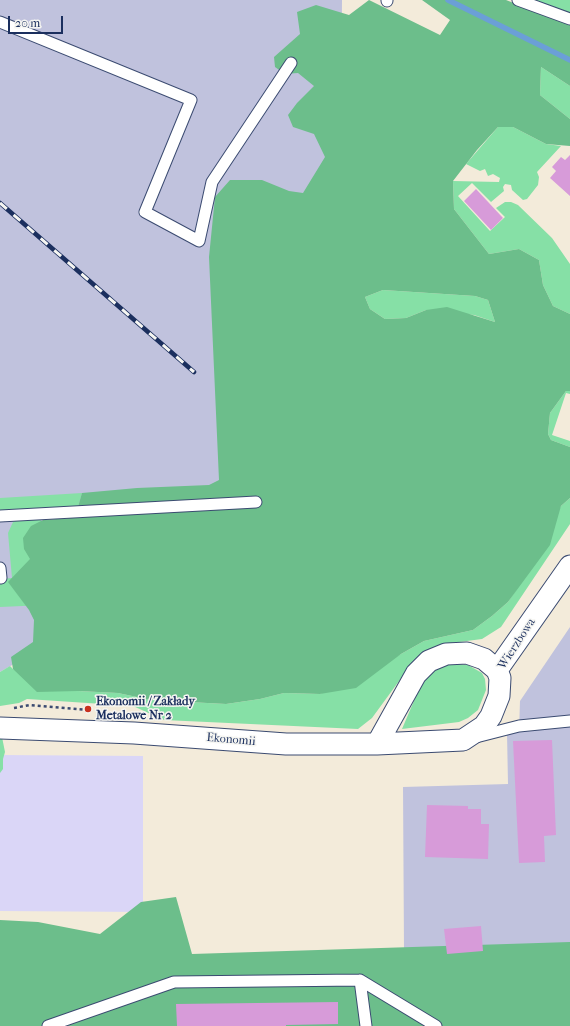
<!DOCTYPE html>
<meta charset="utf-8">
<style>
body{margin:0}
#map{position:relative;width:570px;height:1026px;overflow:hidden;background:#f3ebda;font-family:"IM FELL French Canon",serif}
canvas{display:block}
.scale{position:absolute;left:8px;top:16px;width:55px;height:18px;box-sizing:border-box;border:2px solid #1b2f5e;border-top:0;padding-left:5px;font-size:12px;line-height:14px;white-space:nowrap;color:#1b2f5e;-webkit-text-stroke:3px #f6f6f2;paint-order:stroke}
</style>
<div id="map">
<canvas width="570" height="1026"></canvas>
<div class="scale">20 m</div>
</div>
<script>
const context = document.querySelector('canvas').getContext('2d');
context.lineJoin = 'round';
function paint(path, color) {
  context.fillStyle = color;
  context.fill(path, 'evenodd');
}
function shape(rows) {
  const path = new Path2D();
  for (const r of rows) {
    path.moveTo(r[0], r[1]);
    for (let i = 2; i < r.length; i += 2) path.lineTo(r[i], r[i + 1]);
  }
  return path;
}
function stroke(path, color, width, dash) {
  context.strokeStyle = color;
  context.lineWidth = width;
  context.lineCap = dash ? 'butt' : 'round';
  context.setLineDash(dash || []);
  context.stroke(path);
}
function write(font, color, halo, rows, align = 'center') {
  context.font = font + ' "IM FELL French Canon",serif';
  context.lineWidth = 3;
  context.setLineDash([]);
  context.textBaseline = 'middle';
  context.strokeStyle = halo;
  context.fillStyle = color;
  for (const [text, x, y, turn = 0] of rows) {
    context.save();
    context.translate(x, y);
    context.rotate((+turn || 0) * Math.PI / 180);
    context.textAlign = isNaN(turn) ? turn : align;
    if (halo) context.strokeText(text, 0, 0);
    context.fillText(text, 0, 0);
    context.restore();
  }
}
const built = shape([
 [0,755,143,756,143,912,0,911]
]);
const industrial = shape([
 [0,0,342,0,341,122,232,484,42,519,46,634,19,661,0,672],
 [570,627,570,1026,39,1026,404,950,403,787,508,784,507,733,519,732,520,701]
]);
const green = shape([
 [518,0,570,0,570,22],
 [541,67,570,86,570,119,540,95],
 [498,127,513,127,546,144,561,146,537,172,539,177,538,185,527,199,523,200,512,190,511,185,505,184,503,187,504,191,491,202,472,183,458,196,490,231,505,217,496,208,505,202,511,202,518,205,552,238,570,264,570,314,553,306,543,285,539,260,519,249,489,254,454,209,453,181,499,182,500,178,493,174,488,176,485,169,480,171,466,164],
 [383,290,475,296,488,300,495,322,474,315,426,310,406,318,385,319,370,309,365,297],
 [566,391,570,391,570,394,566,393,552,435,570,441,570,447,551,440,548,434,550,413],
 [82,493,78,507,0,511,0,498],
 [570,498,570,524,501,627,482,639,444,644,432,648,420,655,410,666,372,718,358,729,164,720,133,706,27,699,19,703,0,706,0,672,10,666,13,669,78,691,118,693,151,700,226,704,260,699,284,693,320,694,401,654,424,641,473,630,492,616,508,602,516,590,561,506],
 [27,516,41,519,45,605,0,607,0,579,12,578,8,533,13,522],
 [448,663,468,665,482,673,485,679,486,690,478,710,468,718,459,722,402,729,422,682,431,671],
 [0,737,2,737,5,752,3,759,3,769,0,773]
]);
const forest = shape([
 [369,0,440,35,450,20,422,0,506,0,570,25,570,86,541,67,540,95,570,119,570,146,546,144,513,127,498,127,477,150,453,181,454,209,489,254,519,249,539,260,543,285,553,306,570,314,570,391,566,391,550,413,548,434,551,440,570,447,570,498,561,506,550,545,508,602,492,616,473,630,424,641,401,654,356,688,320,694,284,693,260,699,226,704,151,700,118,693,78,691,37,692,13,669,11,657,33,642,34,620,29,610,8,582,30,559,24,549,23,538,31,526,43,520,70,518,78,507,82,493,137,488,209,485,219,480,209,257,215,197,230,180,262,180,289,191,303,193,325,157,314,134,293,127,288,115,297,103,314,86,298,73,285,74,275,67,274,57,300,34,297,12,316,5,349,15],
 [383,290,475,296,488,300,495,322,447,307,426,310,406,318,385,319,370,309,365,297],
 [176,897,192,954,570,942,570,1026,0,1026,0,920,38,922,100,934,141,902]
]);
const stream = shape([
 [448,0,570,60]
]);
const building = shape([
 [570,155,570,196,550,178,556,171,552,167,561,157,565,160],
 [476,189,503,218,491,230,464,201],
 [552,740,556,835,544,836,545,862,519,863,513,741],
 [427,805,468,806,468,809,481,809,481,824,489,824,488,859,425,857],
 [481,926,483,951,447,954,444,929],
 [338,1002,338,1024,286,1025,286,1026,177,1026,176,1004]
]);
const path = shape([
 [14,708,30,705,87,710]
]);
const service = shape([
 [387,0,387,1],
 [518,0,570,19],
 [0,22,191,100,145,212,199,241,212,182,291,63],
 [0,516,256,502],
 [0,568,1,578],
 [476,737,519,726,570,721],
 [360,980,366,1026],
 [48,1026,174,982,360,980,436,1026]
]);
const minor = shape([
 [497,670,570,566],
 [0,728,134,733,286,744,377,744,463,740,484,726,491,716,499,696,500,678,497,670,484,659,467,653,446,654,429,661,416,674,377,744]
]);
const rail = shape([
 [0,203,194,372]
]);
const markers = [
 [88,709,4,"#c8321e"]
];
const streetNames = [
 ["Wierzbowa",517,644,-57],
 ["Ekonomii",231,740,5]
];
const poiNames = [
 ["Ekonomii / Zakłady",96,702],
 ["Metalowe Nr 2",96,716]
];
paint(built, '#dad6f7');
paint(industrial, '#c0c2dd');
paint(green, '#86e0a6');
paint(forest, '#6cbe8b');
stroke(stream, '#6b9fd7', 5.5);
paint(building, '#d79bd9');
stroke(service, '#3b4b71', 13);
stroke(minor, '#3b4b71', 23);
stroke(path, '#3b4b71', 2.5, [3, 3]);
stroke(service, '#fff', 11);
stroke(minor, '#fff', 21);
stroke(rail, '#1b2f5e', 4.5);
stroke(rail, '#f6f6f2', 3, [9]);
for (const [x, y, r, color] of markers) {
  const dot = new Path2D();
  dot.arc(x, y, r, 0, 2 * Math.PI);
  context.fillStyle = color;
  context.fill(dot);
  stroke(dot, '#f6f6f2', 1.5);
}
write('12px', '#1b2f5e', '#f6f6f2', streetNames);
write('bold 12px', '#1b2f5e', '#f6f6f2', poiNames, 'left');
</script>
